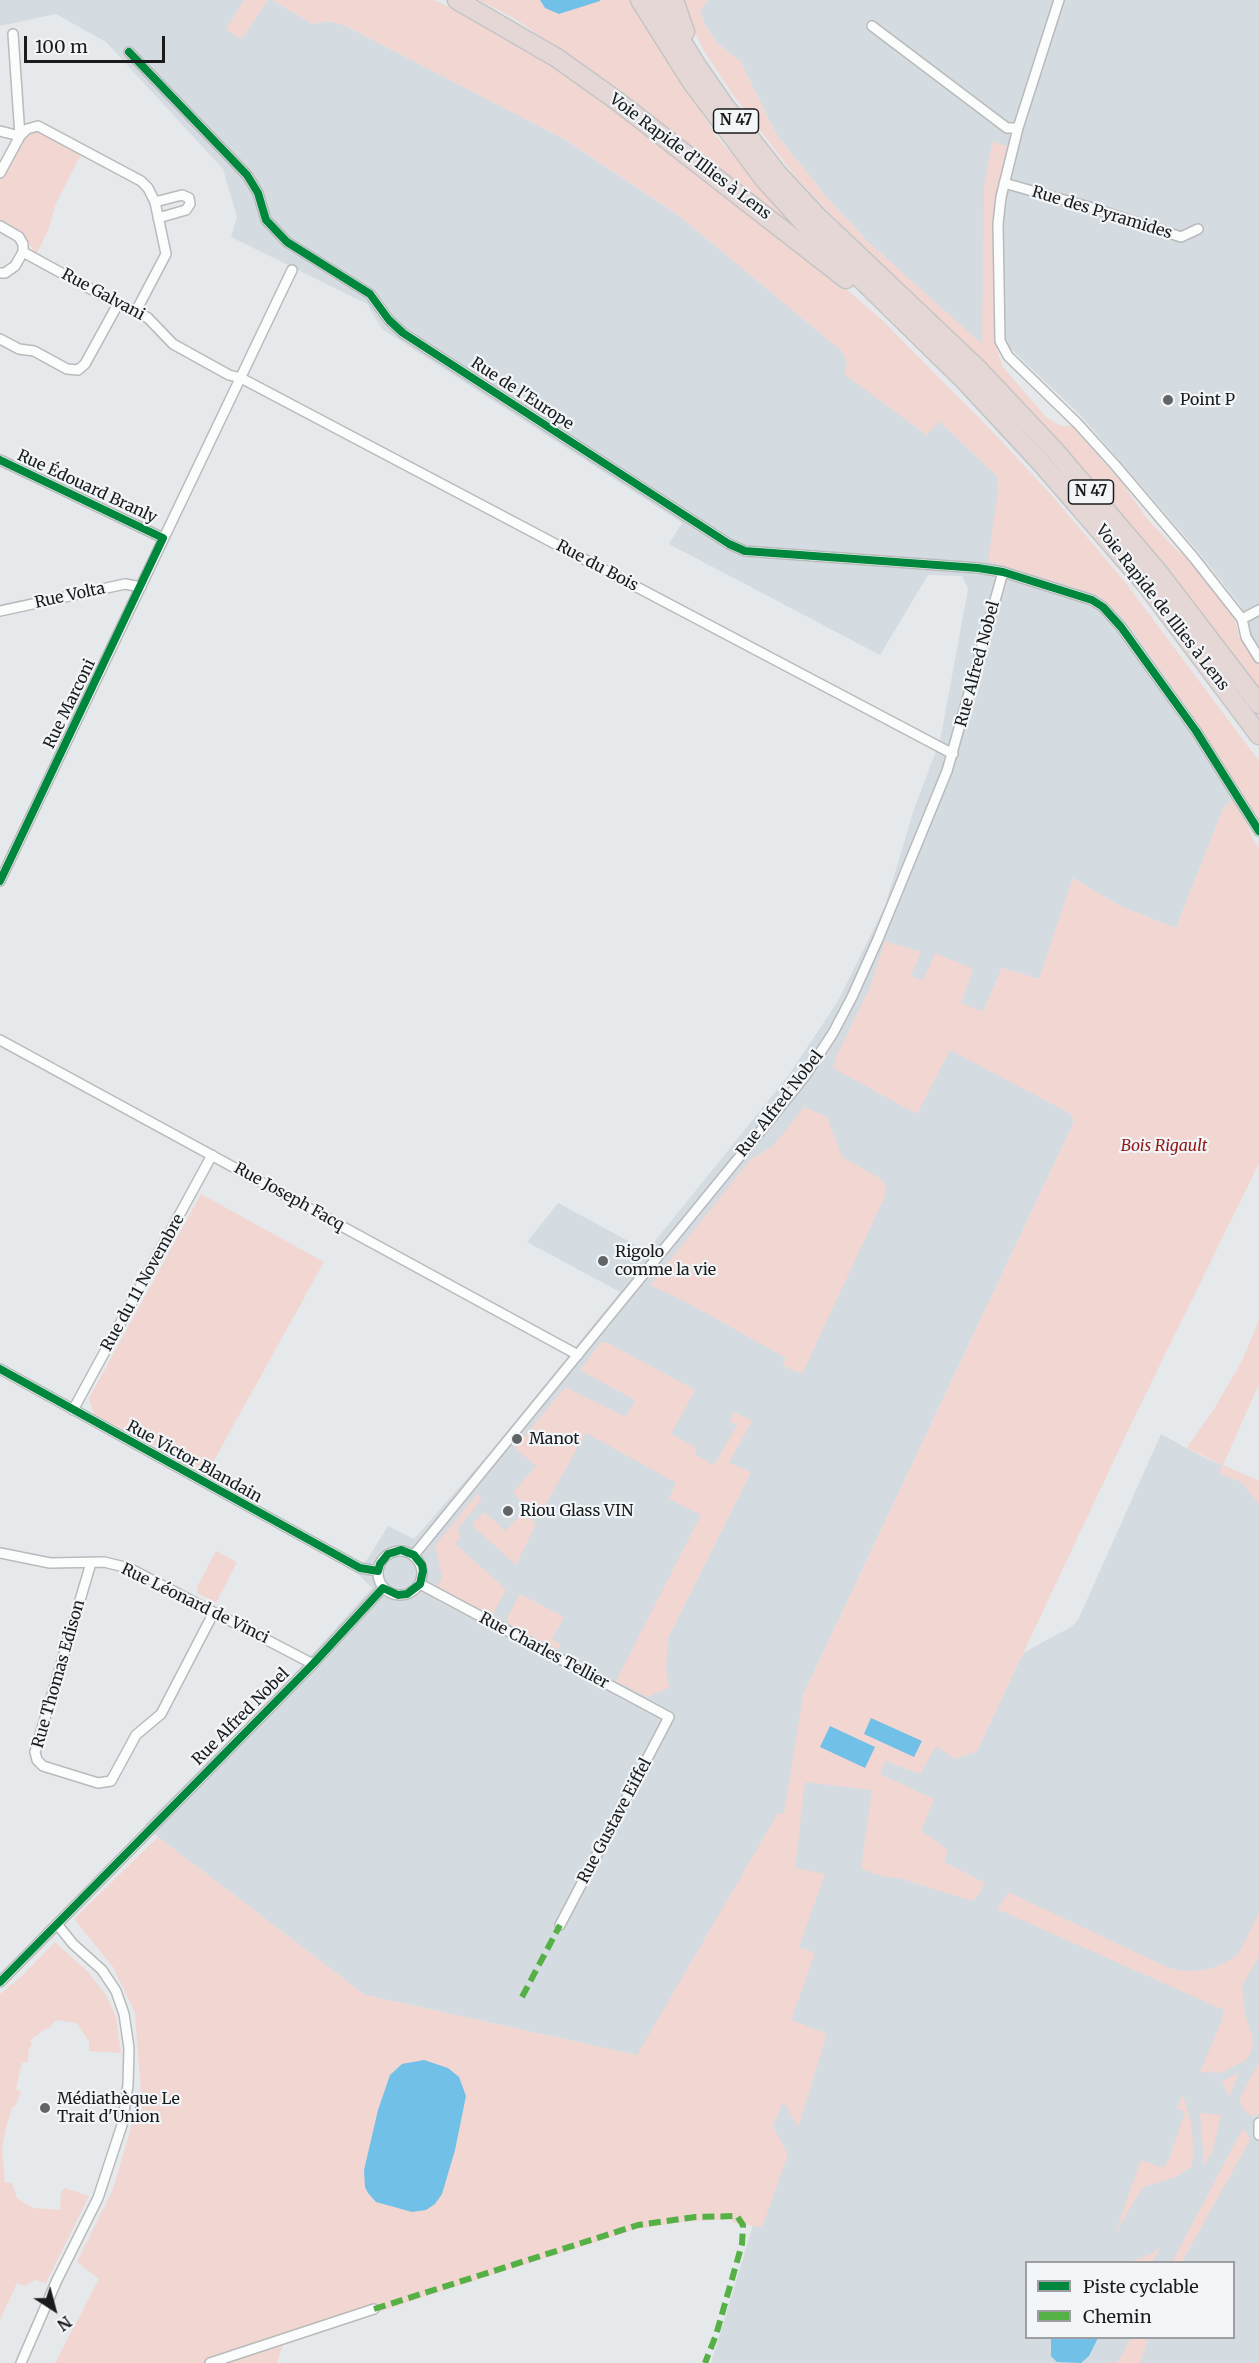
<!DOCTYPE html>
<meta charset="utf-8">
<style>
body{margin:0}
#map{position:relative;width:1259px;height:2363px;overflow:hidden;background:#e6e9eb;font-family:Merriweather,serif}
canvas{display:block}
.legend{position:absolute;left:1025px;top:2261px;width:210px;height:78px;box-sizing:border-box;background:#f2f6f9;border:2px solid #9c9ea1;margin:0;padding:8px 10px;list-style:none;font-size:18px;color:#1a1b1c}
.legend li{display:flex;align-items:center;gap:12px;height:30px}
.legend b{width:30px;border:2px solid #9c9ea1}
.north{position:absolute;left:24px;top:2279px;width:60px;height:60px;-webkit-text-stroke:4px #f2f6f9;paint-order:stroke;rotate:144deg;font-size:16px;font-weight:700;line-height:24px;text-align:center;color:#1a1b1c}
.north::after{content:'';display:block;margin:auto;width:21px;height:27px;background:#1a1b1c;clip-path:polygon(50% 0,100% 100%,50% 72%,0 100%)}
.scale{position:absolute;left:24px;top:36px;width:141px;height:27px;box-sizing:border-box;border:3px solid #1a1b1c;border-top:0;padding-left:8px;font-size:18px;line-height:21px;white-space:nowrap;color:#1a1b1c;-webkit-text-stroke:4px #f2f6f9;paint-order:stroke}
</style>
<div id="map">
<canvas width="1259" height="2363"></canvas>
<ul class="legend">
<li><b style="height:8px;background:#00873e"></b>Piste cyclable</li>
<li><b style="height:8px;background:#55b145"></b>Chemin</li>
</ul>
<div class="north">N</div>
<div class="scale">100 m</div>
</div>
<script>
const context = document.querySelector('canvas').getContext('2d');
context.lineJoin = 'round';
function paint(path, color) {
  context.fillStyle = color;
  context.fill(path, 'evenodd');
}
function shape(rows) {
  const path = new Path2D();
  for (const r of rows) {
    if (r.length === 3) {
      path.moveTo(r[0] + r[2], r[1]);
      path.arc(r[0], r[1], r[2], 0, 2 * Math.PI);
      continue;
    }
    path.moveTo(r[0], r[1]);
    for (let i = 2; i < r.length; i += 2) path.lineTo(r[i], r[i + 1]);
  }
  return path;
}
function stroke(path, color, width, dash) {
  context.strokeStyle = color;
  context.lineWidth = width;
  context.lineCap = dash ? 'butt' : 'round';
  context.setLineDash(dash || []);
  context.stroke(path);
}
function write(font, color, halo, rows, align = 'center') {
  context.font = font + ' Merriweather,serif';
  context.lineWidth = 4.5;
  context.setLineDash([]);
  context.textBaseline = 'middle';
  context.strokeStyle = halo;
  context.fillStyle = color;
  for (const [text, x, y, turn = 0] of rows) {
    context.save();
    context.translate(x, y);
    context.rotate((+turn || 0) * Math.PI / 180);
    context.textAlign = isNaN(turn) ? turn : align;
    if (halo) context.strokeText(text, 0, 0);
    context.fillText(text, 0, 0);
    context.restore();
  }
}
const built = shape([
 [0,0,272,0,313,24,326,21,344,25,566,140,677,214,842,351,847,364,845,374,927,435,938,420,997,476,998,492,1077,587,1096,594,1109,604,1125,620,1199,725,1241,791,1224,807,1176,928,1120,906,1073,878,1039,979,1002,968,964,1056,1072,1114,1074,1122,803,1695,977,1751,1023,1653,1071,1627,1078,1620,1161,1434,1201,1456,1259,1481,1259,2363,711,2363,753,2225,767,2084,365,1995,158,1837,145,1824,276,1694,372,1588,358,1574,388,1526,414,1539,491,1451,620,1292,527,1242,558,1203,647,1251,788,1076,838,1001,885,906,914,809,940,741,968,589,962,576,928,575,880,655,669,544,682,523,382,329,367,304,231,237,237,217,223,169,106,42,56,14,0,26],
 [1026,2262,1234,2262,1234,2338,1026,2338],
 [697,0,1259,0,1259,646,1249,633,1241,606,1194,547,1081,416,1010,348,982,345,869,243,828,199,776,134,740,61,718,44,704,24]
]);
const green = shape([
 [244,0,268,0,242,39,226,30],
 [272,0,434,0,486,24,552,65,712,184,815,263,879,317,991,430,1054,498,1125,582,1259,761,1259,820,1199,725,1125,620,1109,604,1096,594,988,561,998,492,997,476,939,421,927,435,844,374,847,364,842,351,677,214,566,140,344,25,326,21,313,24],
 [479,0,540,0,546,8,559,14,600,0,629,0,717,137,791,222,782,220,623,92,515,19],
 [681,0,708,0,700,11,704,24,718,44,740,61,776,134,828,199,869,243,982,344,984,188,992,142,1007,146,996,195,994,224,995,335,996,347,1003,367,1046,417,1061,426,1072,426,1123,484,1147,519,1177,550,1189,559,1234,616,1239,637,1259,666,1259,691,1183,588,1119,512,1026,409,859,244,794,175,731,92,703,49,687,17],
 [39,131,82,153,56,203,48,231,36,255,24,236,0,222,0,180,23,139,31,132],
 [1233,799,1245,819,1252,837,1259,848,1259,1163,1133,1420,977,1751,955,1759,936,1746,920,1774,886,1761,880,1774,934,1799,921,1831,948,1849,944,1862,985,1883,978,1896,972,1901,899,1878,885,1877,861,1869,872,1790,805,1782,795,1868,825,1874,799,1947,815,1953,791,2020,827,2034,798,2127,783,2101,773,2126,788,2155,762,2227,735,2223,730,2219,683,2222,637,2229,448,2289,283,2344,277,2363,55,2363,99,2279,77,2262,113,2189,141,2093,135,2013,113,1967,74,1919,158,1837,365,1995,637,2055,778,1813,784,1814,803,1695,1074,1122,1071,1114,950,1050,917,1114,833,1068,836,1057,870,987,885,941,921,952,911,976,923,981,935,953,973,969,961,1003,983,1012,1002,968,1039,979,1073,878,1120,906,1176,928,1224,807],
 [804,1107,827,1117,842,1157,881,1179,885,1184,886,1194,802,1374,782,1365,786,1358,686,1302,650,1285,750,1160,773,1146],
 [201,1194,324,1262,207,1473,94,1414,89,1398],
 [1259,1320,1259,1384,1223,1465,1259,1481,1259,1504,1241,1482,1219,1473,1222,1465,1187,1448,1214,1409,1242,1361],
 [601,1342,608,1343,695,1390,671,1434,697,1448,694,1454,714,1465,737,1425,730,1421,734,1412,752,1421,729,1463,751,1472,668,1638,666,1668,669,1688,647,1697,616,1681,701,1515,669,1499,676,1483,586,1433,538,1518,513,1493,536,1466,515,1448,565,1387,626,1417,635,1400,580,1370],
 [477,1494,481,1497,480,1502,458,1528,460,1539,455,1544,506,1589,492,1616,437,1586,442,1578,435,1546],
 [520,1509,536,1524,516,1565,472,1525,484,1512,506,1531,520,1514,518,1511],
 [216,1551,237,1562,216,1603,197,1593,197,1587],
 [520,1594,564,1617,552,1639,561,1644,558,1650,508,1624,508,1616],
 [1008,1892,1169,1968,1183,1971,1205,1970,1220,1965,1233,1958,1241,1950,1259,1912,1259,1956,1242,1986,1245,2014,1253,2040,1252,2050,1247,2059,1222,2073,1200,2072,1221,2022,1224,2010,997,1909],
 [55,1942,88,1972,106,1995,116,2017,121,2053,89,2051,89,2042,77,2023,56,2020,48,2029,45,2029,30,2040,32,2046,29,2048,28,2062,22,2063,16,2089,21,2092,15,2106,12,2107,5,2131,2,2150,5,2183,12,2183,17,2198,33,2208,60,2210,61,2192,65,2188,89,2196,46,2283,35,2280,24,2286,17,2283,0,2320,0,1994,22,1976],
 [1259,2062,1259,2113,1255,2117,1246,2113,1240,2103,1241,2096],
 [1239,2073,1229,2097,1222,2081],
 [1183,2095,1191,2122,1194,2155,1191,2167,1174,2178,1143,2187,1115,2233,1141,2160,1163,2168,1169,2159,1185,2112,1177,2108],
 [1200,2113,1221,2115,1212,2153,1204,2165],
 [1242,2130,1247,2133,1250,2140,1182,2262,1172,2262],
 [1161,2247,1152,2262,1129,2262,1151,2254],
 [1131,2338,1148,2338,1140,2363,1117,2363]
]);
const water = shape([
 [540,0,600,0,600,1,559,14,545,8],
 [871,1718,922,1741,914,1757,864,1734],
 [830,1726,875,1747,865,1768,820,1747],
 [424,2060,448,2068,459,2077,466,2096,455,2150,442,2194,435,2204,426,2210,412,2212,376,2202,368,2193,365,2187,364,2170,378,2110,390,2075,402,2064],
 [1051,2338,1098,2338,1089,2356,1081,2363,1057,2362,1051,2356]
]);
const street = shape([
 [1059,0,1018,128,1001,197,998,224,1000,341,1008,356,1078,424,1115,465,1194,558,1242,619],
 [872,26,1007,128,1018,128],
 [13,34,20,136],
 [129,52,247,175,258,193,266,220,287,242,370,294,389,320,403,333,729,544,745,551,978,568,1003,572,1092,600,1103,607,1121,627,1196,731,1259,831],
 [0,131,20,136],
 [0,173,20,136,27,129,38,126,141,181,148,188,155,202,166,254,136,311],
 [1004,183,1089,207,1181,237,1198,229],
 [155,202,182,195,189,198,190,204,186,210,158,218],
 [0,226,19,237,23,244,23,252,15,266,5,273,0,273],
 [23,252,118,304,136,311,148,318,173,344,229,375,241,378,953,754],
 [0,339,19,349,34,351,67,369,78,370,85,364,118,304],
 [0,460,163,538],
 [0,611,125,584,141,587],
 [1242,619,1246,637,1259,658],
 [1242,619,1259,610],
 [0,881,292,270],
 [0,1040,578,1355],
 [0,1369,360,1568,378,1571],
 [73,1410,212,1155],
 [400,1573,22],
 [0,1553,50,1563,104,1562,129,1568,313,1664],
 [414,1555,772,1117,805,1076,833,1033,852,997,878,939,947,771,1003,572],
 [91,1563,35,1752,37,1760,43,1766,98,1783,111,1781,136,1735,161,1714,214,1612],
 [420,1584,669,1717,560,1925],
 [0,1982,313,1664,383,1588],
 [1259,2123,1259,2135],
 [21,2363,57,2280,98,2198,122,2125,128,2085,129,2048,124,2014,116,1991,102,1970,73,1944,57,1924],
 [210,2363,374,2309]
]);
const highway = shape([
 [457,0,557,58,616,100,846,279],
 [640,0,691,81,764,179,802,221,965,381,1042,464,1146,584,1259,735],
 [656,0,697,66,724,105,778,174,817,216,977,368,1056,452,1159,573,1259,704],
 [674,0,685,32]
]);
const quiet = shape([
 [522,1997,560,1925],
 [374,2309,638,2225,695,2217,737,2216,743,2225,742,2244,716,2335,705,2363]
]);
const cycleway = shape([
 [129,52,247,175,258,193,266,220,287,242,370,294,389,320,403,333,729,544,745,551,978,568,1003,572,1092,600,1103,607,1121,627,1196,731,1259,831],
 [0,460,163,538,0,881],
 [0,1369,360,1568,378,1571,380,1564,388,1554,401,1550,414,1555,422,1565,423,1571,420,1584,407,1594,398,1595,383,1588,313,1664,0,1982]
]);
const markers = [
 [1168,400,6,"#616364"],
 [603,1261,6,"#616364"],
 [517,1439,6,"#616364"],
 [508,1511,6,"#616364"],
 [45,2108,6,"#616364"]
];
const shields = [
 [736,121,45],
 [1091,492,45]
];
const shieldNames = [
 ["N 47",736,121],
 ["N 47",1091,492]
];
const streetNames = [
 ["Voie Rapide d’Illies à Lens",690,157,37],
 ["Rue des Pyramides",1102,213,17],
 ["Rue Galvani",103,295,28],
 ["Rue de l'Europe",522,394,33],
 ["Rue Édouard Branly",87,487,25],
 ["Rue du Bois",597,566,28],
 ["Rue Volta",70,596,-12],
 ["Voie Rapide de Illies à Lens",1162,608,52],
 ["Rue Alfred Nobel",978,664,-75],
 ["Rue Marconi",70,704,-64],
 ["Rue Alfred Nobel",780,1104,-52],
 ["Rue Joseph Facq",289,1197,29],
 ["Rue du 11 Novembre",143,1283,-61],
 ["Rue Victor Blandain",194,1462,29],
 ["Rue Léonard de Vinci",195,1604,26],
 ["Rue Charles Tellier",544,1651,28],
 ["Rue Thomas Edison",59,1674,-74],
 ["Rue Alfred Nobel",241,1717,-45],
 ["Rue Gustave Eiffel",615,1821,-62]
];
const poiNames = [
 ["Point P",1180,400],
 ["Rigolo",615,1252],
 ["comme la vie",615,1270],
 ["Manot",529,1439],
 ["Riou Glass VIN",520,1511],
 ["Médiathèque Le",57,2099],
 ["Trait d'Union",57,2117]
];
const parkNames = [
 ["Bois Rigault",1164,1146]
];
paint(built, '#d4dce1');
paint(green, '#f2d6d2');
paint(water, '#71c0e8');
stroke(street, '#b8babc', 12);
stroke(highway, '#c4c5c6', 21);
stroke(street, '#fbfcfc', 9);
stroke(highway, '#e5d7d6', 18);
stroke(quiet, '#55b145', 6, [12, 6]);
stroke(cycleway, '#00873e', 8);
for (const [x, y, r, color] of markers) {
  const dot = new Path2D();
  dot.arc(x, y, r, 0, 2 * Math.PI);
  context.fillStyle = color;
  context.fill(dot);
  stroke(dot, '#f2f6f9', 2);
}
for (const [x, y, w] of shields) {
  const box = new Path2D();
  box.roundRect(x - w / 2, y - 12, w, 24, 4.5);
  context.fillStyle = '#f2f6f9';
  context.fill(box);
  stroke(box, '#1a1b1c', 1.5);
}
write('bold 15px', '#1a1b1c', null, shieldNames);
write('16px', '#1a1b1c', '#f2f6f9', streetNames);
write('16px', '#1a1b1c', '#f2f6f9', poiNames, 'left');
write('italic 16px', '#931813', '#f2f6f9', parkNames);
</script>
